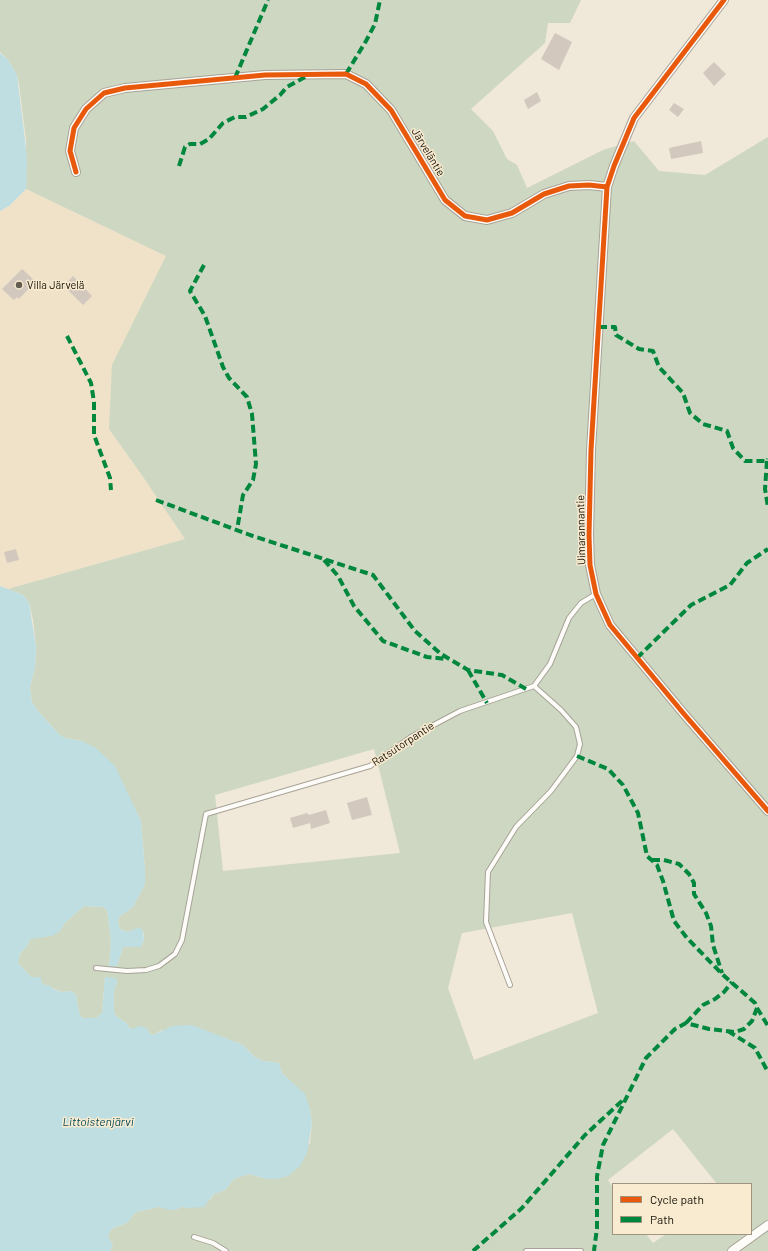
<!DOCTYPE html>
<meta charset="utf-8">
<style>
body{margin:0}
#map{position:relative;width:768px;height:1251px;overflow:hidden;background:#f0e8d9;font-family:Barlow,sans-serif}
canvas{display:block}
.legend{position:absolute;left:612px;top:1183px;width:140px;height:52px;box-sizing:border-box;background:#f9ebd0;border:1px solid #9e9480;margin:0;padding:5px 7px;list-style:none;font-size:12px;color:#151108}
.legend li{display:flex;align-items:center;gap:8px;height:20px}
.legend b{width:20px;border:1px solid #9e9480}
</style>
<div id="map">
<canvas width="768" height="1251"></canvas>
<ul class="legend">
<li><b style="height:5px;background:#e8590c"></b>Cycle path</li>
<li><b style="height:5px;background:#00873e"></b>Path</li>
</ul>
</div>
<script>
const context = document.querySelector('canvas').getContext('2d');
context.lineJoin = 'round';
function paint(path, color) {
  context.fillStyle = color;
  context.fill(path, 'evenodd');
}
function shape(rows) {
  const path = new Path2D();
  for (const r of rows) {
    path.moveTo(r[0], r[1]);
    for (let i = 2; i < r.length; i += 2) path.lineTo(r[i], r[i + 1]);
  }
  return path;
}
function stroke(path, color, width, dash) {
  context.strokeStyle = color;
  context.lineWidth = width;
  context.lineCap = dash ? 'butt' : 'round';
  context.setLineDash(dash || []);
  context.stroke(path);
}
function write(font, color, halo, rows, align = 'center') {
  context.font = font + ' Barlow,sans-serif';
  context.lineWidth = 3;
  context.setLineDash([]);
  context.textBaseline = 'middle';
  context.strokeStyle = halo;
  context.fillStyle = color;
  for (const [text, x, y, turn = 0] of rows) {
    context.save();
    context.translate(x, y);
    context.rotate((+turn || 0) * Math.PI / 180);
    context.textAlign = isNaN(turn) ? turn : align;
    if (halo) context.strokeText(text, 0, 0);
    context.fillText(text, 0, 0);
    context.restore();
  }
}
const built = shape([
 [26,189,166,256,109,429,141,474,185,539,8,589,0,586,0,211,9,206]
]);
const green = shape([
 [0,0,581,0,570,23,548,23,545,43,471,109,493,131,507,159,517,165,527,188,603,150,634,141,659,171,705,175,768,137,768,1251,110,1251,113,1245,108,1236,109,1233,113,1228,127,1223,136,1212,159,1207,174,1210,182,1207,187,1208,210,1200,214,1194,225,1190,234,1179,249,1174,266,1179,277,1179,310,1143,312,1123,310,1109,296,1086,282,1073,279,1063,263,1061,255,1057,243,1045,203,1030,162,1030,153,1035,131,1029,125,1022,116,1016,114,1012,114,991,117,982,105,977,102,1013,96,1018,82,1018,79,1012,76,995,72,991,62,992,44,985,41,981,31,977,18,963,20,954,28,945,30,938,60,931,65,923,84,906,103,907,107,910,111,941,109,966,117,966,123,947,141,947,144,940,144,933,136,930,128,932,120,929,118,923,119,917,133,907,145,884,145,870,141,821,133,805,82,741,65,738,60,735,38,711,32,702,30,687,35,668,36,647,33,620,29,603,23,595,8,589,185,539,141,474,109,429,112,365,166,256,26,189,26,140,19,84,17,75,8,60,0,52],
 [374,749,400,853,223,871,215,795],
 [572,913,598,1013,474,1060,448,988,462,933],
 [673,1129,717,1184,751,1184,751,1234,666,1234,653,1243,646,1234,613,1234,613,1188,608,1180]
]);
const water = shape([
 [0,53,8,60,17,75,25,140,27,162,26,189,9,206,0,211],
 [0,586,23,595,29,603,36,647,35,668,30,687,32,702,38,711,60,735,65,738,82,741,96,748,115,766,141,821,145,870,145,884,133,907,119,917,118,923,120,929,128,932,139,927,143,931,144,940,141,947,123,947,117,966,109,967,111,941,107,910,103,907,84,906,65,923,60,931,52,936,30,939,28,945,20,954,18,963,31,977,41,977,41,981,44,985,49,985,53,989,62,992,72,991,76,995,79,1012,82,1018,96,1018,102,1013,105,977,116,978,117,982,114,991,114,1012,116,1016,125,1022,131,1029,141,1026,148,1029,149,1033,153,1035,172,1026,192,1025,243,1045,255,1057,263,1061,279,1063,282,1073,305,1094,310,1109,312,1123,307,1153,300,1166,288,1176,277,1179,266,1179,249,1174,234,1179,225,1190,214,1194,204,1207,187,1208,182,1207,174,1210,169,1210,159,1207,136,1212,127,1223,113,1228,109,1233,108,1236,113,1245,110,1251,0,1251]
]);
const building = shape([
 [555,33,572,42,559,70,541,59],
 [714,62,726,74,714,86,703,73],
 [537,92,541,101,528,109,524,100],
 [674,103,684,109,678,117,669,110],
 [701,141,703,153,671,159,669,148],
 [22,269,34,280,30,284,32,285,19,299,17,297,14,300,2,289],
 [73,276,92,296,83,305,64,286],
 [16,549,19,560,7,563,4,552],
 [367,797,372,815,352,820,347,803],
 [326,810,330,823,311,829,310,823,293,828,290,818,307,813,309,815]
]);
const lane = shape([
 [96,968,127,971,146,970,159,966,175,954,182,940,206,814,370,766,411,737,460,711,534,686,550,664,569,618,581,603,596,594],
 [510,985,486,922,488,872,516,827,551,791,577,756,580,744,576,727,561,710,534,686],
 [194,1237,213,1243,226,1251],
 [526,1251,581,1251]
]);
const street = shape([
 [76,172,70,151,74,128,86,109,104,93,125,88,265,75,346,74,366,84,391,110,445,200,465,216,487,220,512,213,544,194,569,186,589,185,607,187,614,166,634,118,724,0],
 [607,187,591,450,589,535,590,565,596,594,610,625,684,714,768,811],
 [732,1251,768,1225]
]);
const quiet = shape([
 [346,74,366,41,375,24,380,0],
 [235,78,268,0],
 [179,166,185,147,190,144,200,144,209,139,223,123,235,117,246,117,263,109,280,95,287,87,305,77],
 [204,265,190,291,205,316,223,367,229,378,247,397,252,414,256,464,253,480,243,495,237,530],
 [599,327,615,327,616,335,639,349,653,351,659,367,683,393,690,413,703,424,727,431,733,448,745,461,767,461,768,459],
 [67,336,91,383,94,402,94,435,110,478,111,490],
 [767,461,765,489,768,507],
 [156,500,250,535,373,575,415,631,441,654,468,670,502,675,526,689],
 [324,560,338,576,354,606,383,641,427,657,447,659],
 [637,658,691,605,730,585,747,563,768,549],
 [468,670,487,703],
 [577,756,608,769,623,785,638,813,647,856,657,865,663,881,674,921,687,938,722,974,755,1003,757,1008,752,1021,744,1029,735,1032,709,1029,686,1023,675,1029,646,1058,603,1145,597,1176,597,1228,594,1251],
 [652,860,664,860,679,864,689,874,694,883,694,894,706,913,711,926,713,945,722,973],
 [757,1008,768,1026],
 [686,1023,703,1005,715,999,724,992,732,982],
 [728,1031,755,1048,768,1072],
 [473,1251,522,1208,585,1135,623,1100]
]);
const cycleway = shape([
 [76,172,70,151,74,128,86,109,104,93,125,88,265,75,346,74,366,84,391,110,445,200,465,216,487,220,512,213,544,194,569,186,589,185,607,187,614,166,634,118,724,0],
 [607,187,591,450,589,535,590,565,596,594,610,625,684,714,768,811]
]);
const markers = [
 [19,285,4,"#625c51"]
];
const streetNames = [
 ["Järveläntie",428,152,59],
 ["Uimarannantie",581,530,-91],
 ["Ratsutorpantie",403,744,-33]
];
const poiNames = [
 ["Villa Järvelä",27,285]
];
const waterNames = [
 ["Littoistenjärvi",98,1122]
];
paint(built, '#efe2c9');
paint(green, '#cdd7c1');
paint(water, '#bedee2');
paint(building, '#d2c8be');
stroke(lane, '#a8a398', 6);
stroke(street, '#a8a398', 10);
stroke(lane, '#fdfcf9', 4);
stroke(street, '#fdfcf9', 8);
stroke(quiet, '#00873e', 4, [8, 4]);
stroke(cycleway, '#e8590c', 5);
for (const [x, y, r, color] of markers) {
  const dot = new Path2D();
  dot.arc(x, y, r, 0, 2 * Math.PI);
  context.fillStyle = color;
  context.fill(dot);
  stroke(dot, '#f9ebd0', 1.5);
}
write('11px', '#151108', '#f9ebd0', streetNames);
write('11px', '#151108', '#f9ebd0', poiNames, 'left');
write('italic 12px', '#094e5c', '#f9ebd0', waterNames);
</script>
